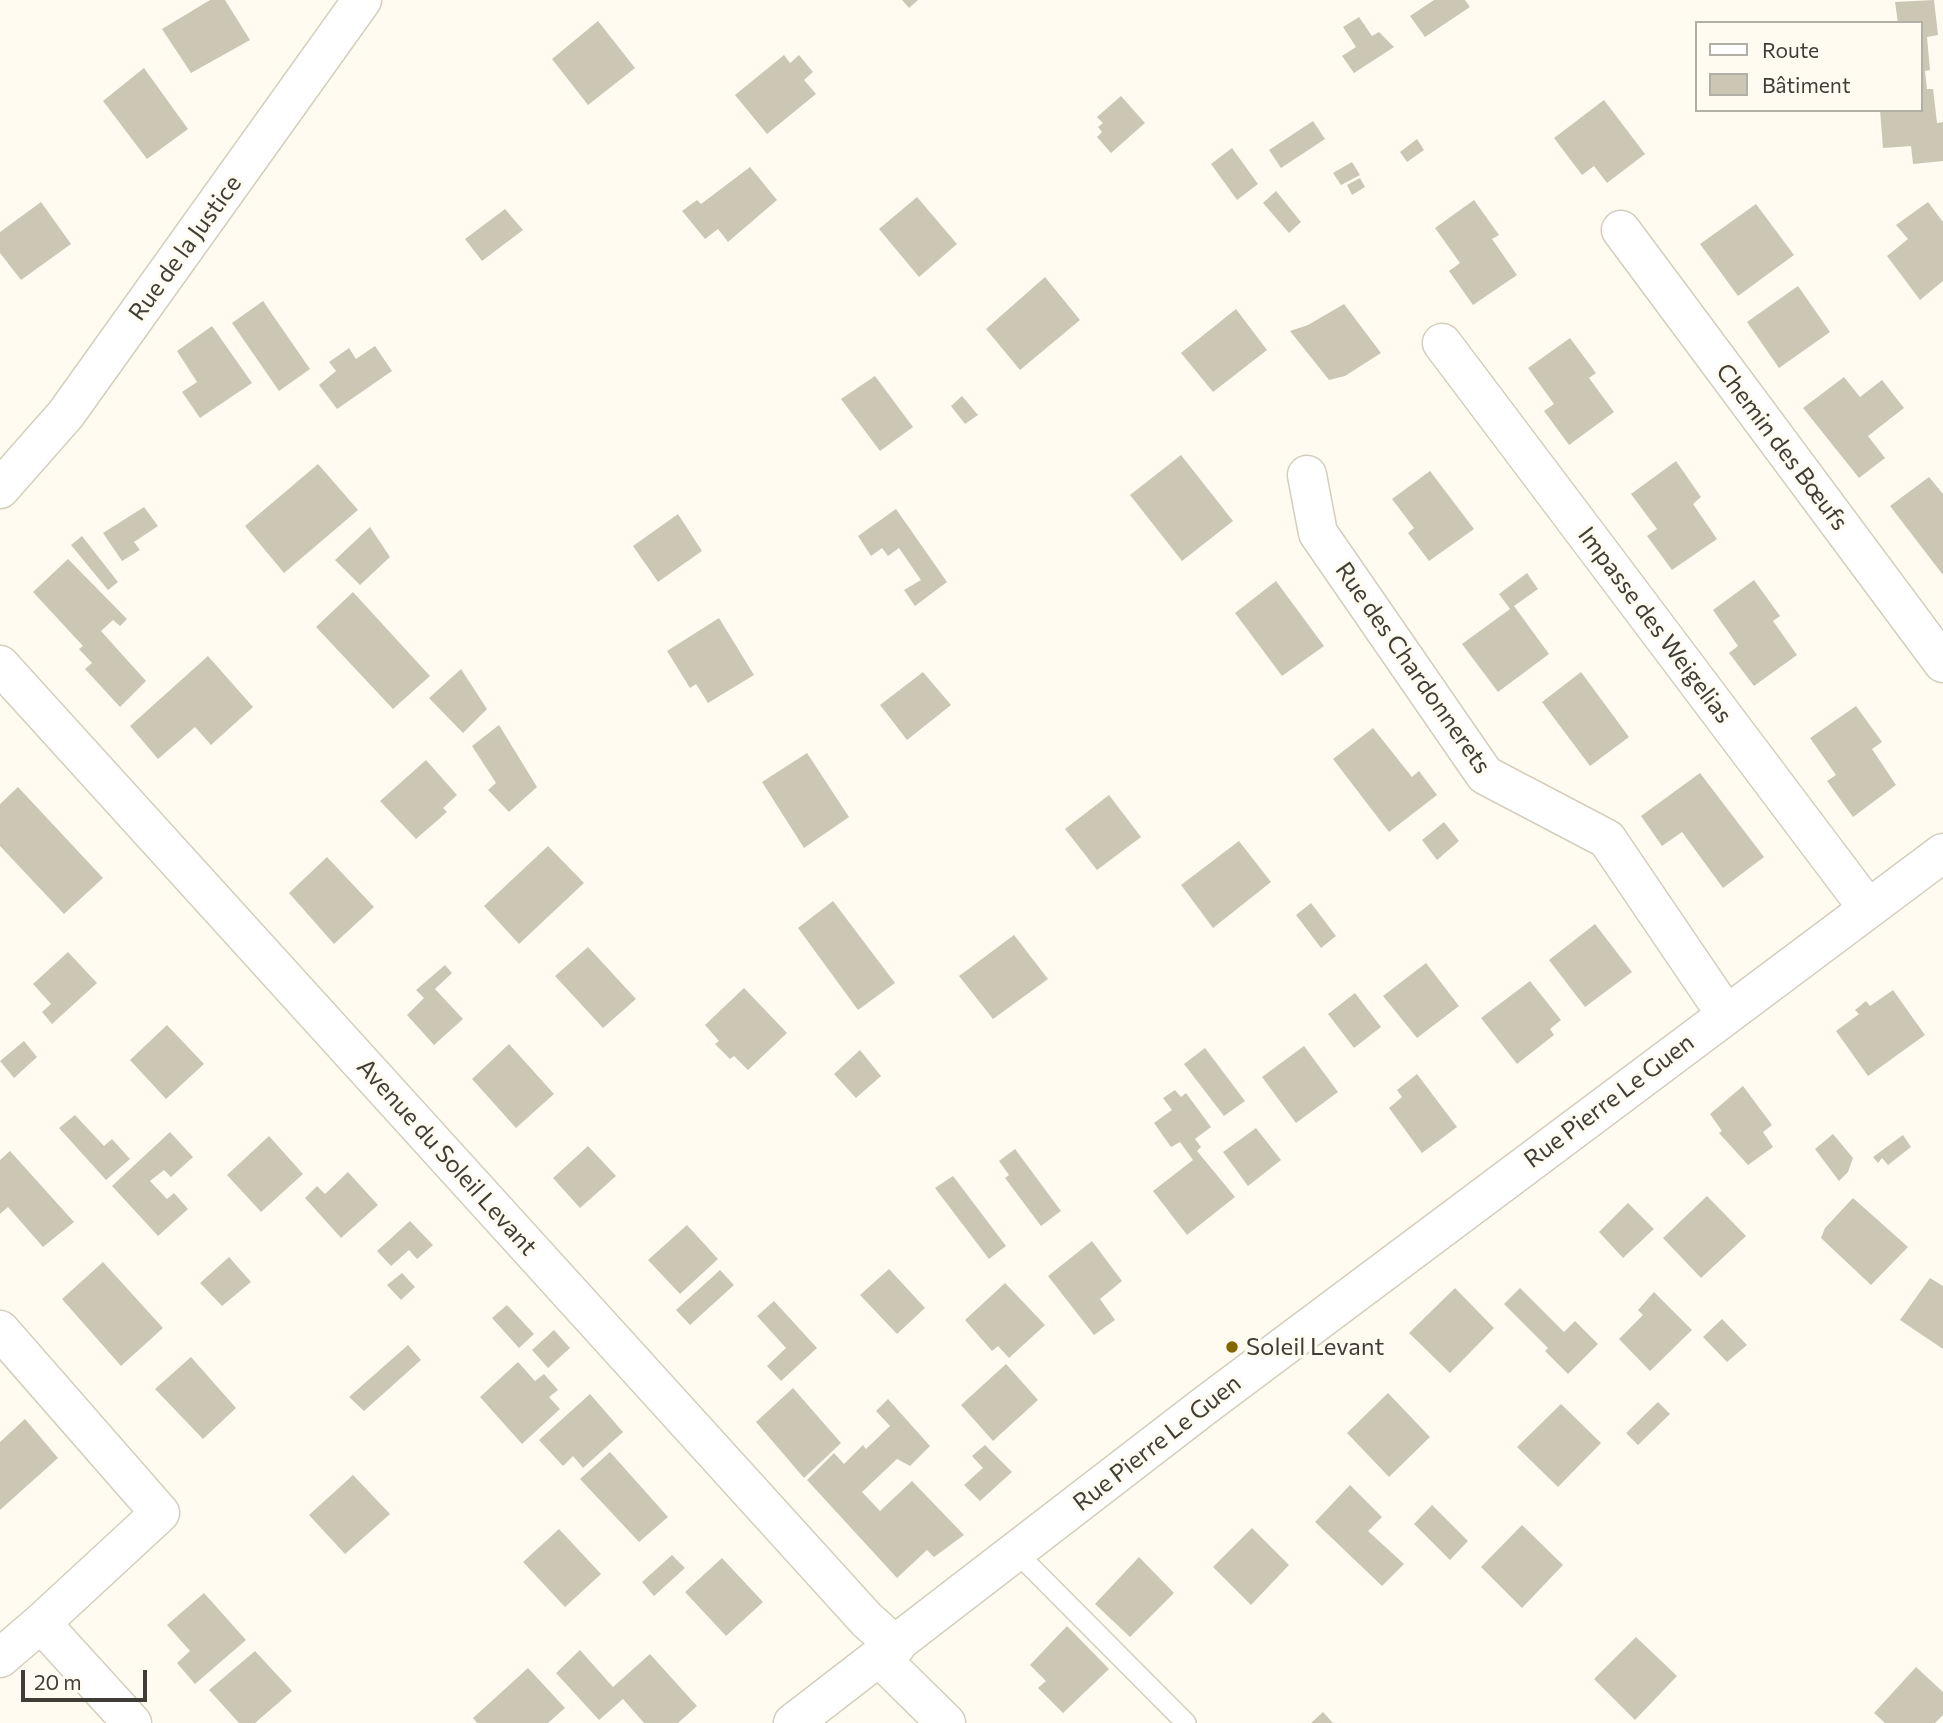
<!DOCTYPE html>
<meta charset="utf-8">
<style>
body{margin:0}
#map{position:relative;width:1943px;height:1723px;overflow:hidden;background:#fffbf0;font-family:Commissioner,sans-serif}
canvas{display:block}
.legend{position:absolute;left:1695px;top:21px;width:228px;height:91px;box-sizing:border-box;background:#fffbf0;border:2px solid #b2afa6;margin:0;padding:9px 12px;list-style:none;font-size:21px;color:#3f3d36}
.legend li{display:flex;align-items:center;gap:14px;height:35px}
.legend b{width:35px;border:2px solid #b2afa6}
.scale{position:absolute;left:21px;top:1670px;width:126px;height:32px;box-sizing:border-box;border:4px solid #3f3d36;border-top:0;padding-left:9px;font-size:21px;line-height:24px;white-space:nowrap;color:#3f3d36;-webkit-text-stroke:5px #fffbf0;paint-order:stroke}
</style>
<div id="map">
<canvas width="1943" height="1723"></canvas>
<ul class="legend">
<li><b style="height:9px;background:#fff"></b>Route</li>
<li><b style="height:19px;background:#ccc6b5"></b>Bâtiment</li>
</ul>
<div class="scale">20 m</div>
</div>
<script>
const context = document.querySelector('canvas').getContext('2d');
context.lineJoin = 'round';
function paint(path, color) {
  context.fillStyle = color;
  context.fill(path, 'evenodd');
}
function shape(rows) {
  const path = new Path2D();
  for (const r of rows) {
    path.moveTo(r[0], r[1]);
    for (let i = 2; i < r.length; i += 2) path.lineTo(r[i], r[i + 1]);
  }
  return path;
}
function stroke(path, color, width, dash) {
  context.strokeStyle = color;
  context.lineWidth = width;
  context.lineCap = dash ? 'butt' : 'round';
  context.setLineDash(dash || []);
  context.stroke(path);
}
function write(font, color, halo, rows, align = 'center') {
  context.font = font + ' Commissioner,sans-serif';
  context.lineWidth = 6;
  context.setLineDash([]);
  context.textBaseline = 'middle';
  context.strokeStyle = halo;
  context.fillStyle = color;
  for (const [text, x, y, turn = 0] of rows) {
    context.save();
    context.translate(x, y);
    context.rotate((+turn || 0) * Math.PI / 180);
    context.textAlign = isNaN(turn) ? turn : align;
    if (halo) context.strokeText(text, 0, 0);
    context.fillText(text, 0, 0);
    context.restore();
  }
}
const building = shape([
 [210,0,225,0,250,40,191,73,162,29],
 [902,0,918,0,909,8],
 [1434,0,1465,0,1470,7,1425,37,1410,16],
 [1934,0,1938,35,1927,37,1930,70,1925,71,1927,89,1933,89,1937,123,1943,122,1943,161,1913,164,1911,146,1883,148,1880,110,1920,110,1920,23,1898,23,1895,2],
 [1359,17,1372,36,1379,32,1394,47,1354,73,1342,56,1356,47,1343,27],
 [598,21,635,68,588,105,552,59],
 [784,55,790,63,799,55,813,72,804,80,816,94,767,134,735,95],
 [144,68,188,129,147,159,103,101],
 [1121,96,1145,123,1111,153,1097,137,1102,132,1098,127,1103,123,1097,117],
 [1604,100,1645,154,1607,183,1594,166,1582,175,1554,138],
 [1313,121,1325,139,1281,168,1269,150],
 [1417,139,1424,150,1407,162,1400,152],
 [1232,148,1258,184,1237,200,1211,164],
 [1352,162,1360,175,1341,185,1333,173],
 [750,167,777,200,728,242,718,229,705,239,682,211,697,200,701,204],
 [1360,178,1365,187,1352,195,1347,185],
 [1276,191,1301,222,1289,233,1263,203],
 [917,197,957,244,919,277,879,229],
 [1474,200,1499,235,1492,239,1517,275,1473,305,1449,271,1460,263,1435,228],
 [41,202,71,244,21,280,0,253,0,232],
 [1928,202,1943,222,1943,281,1920,300,1887,256,1908,239,1896,225],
 [1756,204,1794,255,1738,296,1700,244],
 [505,209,523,230,482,261,465,239],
 [1045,277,1080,320,1020,370,986,329],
 [1798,286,1830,332,1779,368,1747,322],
 [263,301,310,369,279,391,232,323],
 [1344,304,1381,353,1345,376,1329,380,1290,331,1308,325],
 [1236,309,1267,350,1213,392,1181,353],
 [212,326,252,383,200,418,182,392,197,382,177,351],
 [1570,338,1596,373,1589,378,1614,412,1569,445,1544,411,1554,404,1528,368],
 [375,346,392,371,337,409,319,385,336,371,329,362,349,348,356,359],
 [875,376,913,427,880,451,841,399],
 [1844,377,1860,397,1882,380,1904,408,1868,436,1885,458,1859,478,1803,408],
 [962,396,978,415,965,424,951,406],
 [1181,455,1233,521,1182,561,1130,495],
 [1676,461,1701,497,1693,504,1717,539,1672,570,1647,536,1657,529,1631,494],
 [318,464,358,510,284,573,245,526],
 [1430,471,1474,529,1429,561,1408,533,1414,528,1392,499],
 [1929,477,1943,494,1943,575,1890,506],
 [144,507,158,526,134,542,140,550,122,561,103,533],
 [896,509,947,582,915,606,904,590,921,580,899,548,888,556,882,548,871,556,858,536],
 [678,514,702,551,658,582,633,546],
 [370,527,390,557,360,585,335,560],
 [82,536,118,582,108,590,71,545],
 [68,559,127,619,120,626,113,620,101,631,146,681,120,707,85,669,92,663,79,649,83,646,33,592],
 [1527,573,1538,589,1514,606,1549,654,1498,692,1462,644,1510,609,1499,594],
 [1754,580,1780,616,1773,621,1797,655,1754,686,1729,653,1738,646,1713,610],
 [1276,581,1324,646,1282,676,1235,613],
 [353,592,430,676,393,709,316,627],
 [719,618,754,675,708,703,696,684,690,688,667,651],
 [208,656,253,707,211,745,195,727,158,759,130,726],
 [461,669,487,709,463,733,429,698],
 [923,672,951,705,907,740,880,705],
 [1581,672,1629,737,1590,766,1542,702],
 [1856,706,1882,742,1872,749,1896,785,1853,817,1827,781,1836,775,1810,738],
 [499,725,537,787,509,812,488,790,496,783,472,746],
 [1373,728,1412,777,1419,771,1437,795,1389,832,1333,759],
 [807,753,849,817,804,848,762,782],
 [426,760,457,795,443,808,447,812,416,839,380,801],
 [1700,773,1764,857,1723,888,1682,832,1662,846,1641,816],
 [18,787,103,878,64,914,0,846,0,804],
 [1109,795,1141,837,1097,870,1065,829],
 [1444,822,1459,841,1437,860,1422,840],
 [1239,841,1271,882,1213,928,1181,885],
 [548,846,584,883,519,944,484,906],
 [327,857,374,907,334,944,289,893],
 [833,901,895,983,858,1010,798,928],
 [1311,903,1336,936,1321,948,1296,915],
 [1595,924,1632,972,1585,1007,1549,960],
 [1014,935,1048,979,993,1019,959,976],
 [588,947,636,999,603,1028,555,976],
 [68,952,97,983,52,1024,42,1012,51,1004,33,984],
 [1426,963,1459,1006,1417,1038,1383,996],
 [445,965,452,973,435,989,463,1019,434,1045,407,1015,424,998,416,990],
 [1530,981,1561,1020,1550,1029,1554,1035,1517,1064,1481,1018],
 [744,988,787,1033,748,1070,734,1056,730,1059,715,1044,719,1041,705,1025],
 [1893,990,1925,1035,1868,1076,1836,1031,1859,1014,1855,1010,1866,1001,1870,1006],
 [1355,993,1381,1027,1354,1048,1328,1014],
 [167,1025,204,1064,166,1099,130,1060],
 [24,1041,37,1057,14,1078,0,1061],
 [509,1044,554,1094,516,1128,472,1079],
 [1304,1046,1338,1092,1296,1123,1262,1077],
 [1205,1048,1245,1101,1224,1116,1184,1064],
 [860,1050,881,1076,856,1098,834,1074],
 [1417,1074,1457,1127,1422,1153,1389,1108,1402,1097,1397,1090],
 [1743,1086,1772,1125,1763,1132,1773,1147,1748,1165,1719,1133,1722,1131,1710,1114],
 [1175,1090,1181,1097,1186,1093,1211,1127,1195,1139,1201,1147,1197,1151,1235,1197,1187,1235,1153,1191,1193,1160,1180,1142,1171,1147,1154,1123,1172,1110,1163,1098],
 [75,1115,104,1146,112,1139,130,1159,106,1180,59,1128],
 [1256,1128,1281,1160,1248,1186,1223,1152],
 [170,1132,193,1157,171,1177,164,1170,150,1181,167,1199,174,1193,188,1209,158,1236,112,1186],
 [1833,1134,1853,1158,1848,1172,1839,1181,1815,1149],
 [1903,1135,1911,1147,1888,1165,1882,1158,1878,1163,1873,1157],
 [269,1136,303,1174,261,1212,227,1175],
 [588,1146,616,1176,580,1208,553,1178],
 [1015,1149,1061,1211,1041,1226,1005,1178,1009,1175,999,1161],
 [10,1151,74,1222,43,1247,8,1207,0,1214,0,1160],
 [348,1172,378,1205,341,1238,305,1198,317,1186,325,1194],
 [953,1176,1006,1246,989,1259,935,1188],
 [1707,1196,1746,1236,1701,1278,1663,1238],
 [1853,1198,1908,1247,1871,1285,1821,1238,1825,1228],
 [1628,1203,1654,1229,1623,1258,1599,1232],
 [410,1221,433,1245,417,1259,409,1250,391,1266,377,1251],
 [687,1225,718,1259,680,1294,648,1260],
 [1092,1241,1122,1281,1100,1299,1115,1320,1094,1335,1048,1276],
 [229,1257,251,1282,222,1306,200,1283],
 [103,1262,163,1328,121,1366,62,1299],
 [889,1269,925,1308,897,1334,860,1295],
 [720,1270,734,1285,690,1325,676,1310],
 [402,1273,415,1287,401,1300,387,1285],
 [1930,1278,1943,1286,1943,1349,1900,1320],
 [1005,1283,1045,1325,1009,1358,998,1346,992,1351,965,1320],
 [1455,1288,1494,1328,1450,1373,1409,1333],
 [1520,1288,1564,1332,1575,1321,1598,1344,1568,1374,1545,1351,1548,1348,1504,1304],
 [1654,1292,1692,1330,1650,1371,1619,1339,1643,1315,1638,1310],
 [774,1301,817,1348,781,1381,767,1366,786,1348,757,1316],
 [507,1305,534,1334,519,1348,492,1318],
 [1722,1319,1747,1345,1727,1362,1703,1337],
 [554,1330,570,1348,548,1368,532,1350],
 [408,1345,421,1360,364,1411,349,1397],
 [191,1357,236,1408,203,1439,155,1389],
 [518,1362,535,1381,544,1374,558,1390,549,1397,560,1409,522,1444,480,1397],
 [1006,1364,1038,1400,993,1441,961,1405],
 [793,1388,841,1443,804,1478,756,1422],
 [1388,1393,1430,1437,1389,1477,1347,1433],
 [590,1394,623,1432,583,1468,573,1456,563,1466,539,1440],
 [888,1399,930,1446,910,1466,897,1459,862,1492,880,1511,912,1481,964,1535,934,1557,927,1550,897,1578,807,1480,834,1453,844,1464,863,1445,866,1449,890,1426,876,1411],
 [1658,1402,1670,1414,1638,1445,1626,1433],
 [1561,1404,1601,1443,1558,1487,1517,1447],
 [25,1419,58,1458,0,1510,0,1442],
 [985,1445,1012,1472,980,1501,964,1485,983,1468,972,1456],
 [610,1452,668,1517,639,1542,580,1479],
 [353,1475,390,1514,345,1554,309,1515],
 [1350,1485,1382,1517,1368,1531,1404,1564,1382,1586,1315,1522],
 [1432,1505,1468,1541,1450,1560,1414,1524],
 [1522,1525,1563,1565,1522,1608,1481,1567],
 [1252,1528,1289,1565,1251,1605,1213,1567],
 [559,1529,601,1574,565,1607,523,1562],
 [672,1555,685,1568,654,1596,642,1582],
 [1139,1557,1174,1593,1130,1637,1095,1604],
 [722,1558,763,1602,726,1636,685,1592],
 [204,1593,246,1640,195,1684,177,1663,190,1651,167,1625],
 [1067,1626,1109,1669,1063,1713,1038,1688,1046,1681,1030,1665],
 [1636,1637,1677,1676,1635,1720,1594,1679],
 [580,1650,613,1687,650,1654,697,1706,678,1723,644,1723,623,1699,599,1720,556,1673],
 [255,1651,292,1691,255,1723,239,1723,209,1690],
 [1916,1667,1943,1692,1943,1715,1935,1723,1885,1723,1874,1713],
 [528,1668,565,1708,548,1723,477,1723,473,1718],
 [1323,1712,1333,1723,1311,1723]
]);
const service = shape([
 [1016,1552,1186,1723]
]);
const minor = shape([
 [1621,230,1943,663],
 [1442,343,1867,907],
 [1307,475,1318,533,1485,775,1607,839,1725,1013],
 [0,489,66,414,362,0],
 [0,665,867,1620,896,1646],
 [0,1330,160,1513,41,1623,132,1723],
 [0,1658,41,1623],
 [880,1658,946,1723]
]);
const tertiary = shape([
 [793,1723,1203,1407,1943,853]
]);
const markers = [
 [1232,1347,7,"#826700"]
];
const streetNames = [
 ["Rue de la Justice",185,248,-54],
 ["Chemin des Bœufs",1782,447,53],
 ["Impasse des Weigelias",1655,625,53],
 ["Rue des Chardonnerets",1413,668,55],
 ["Rue Pierre Le Guen",1609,1101,-37],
 ["Avenue du Soleil Levant",447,1157,48],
 ["Rue Pierre Le Guen",1157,1443,-38]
];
const poiNames = [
 ["Soleil Levant",1246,1347]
];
paint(building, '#ccc6b5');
stroke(service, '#d4cebc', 22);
stroke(minor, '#d4cebc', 41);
stroke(tertiary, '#d4cebc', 41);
stroke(service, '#fff', 19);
stroke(minor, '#fff', 38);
stroke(tertiary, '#fff', 38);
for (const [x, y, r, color] of markers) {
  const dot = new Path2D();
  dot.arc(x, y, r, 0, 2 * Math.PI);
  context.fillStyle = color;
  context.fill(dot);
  stroke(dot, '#fffbf0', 2.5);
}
write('24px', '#3f3d36', '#fffbf0', streetNames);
write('24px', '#3f3d36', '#fffbf0', poiNames, 'left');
</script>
